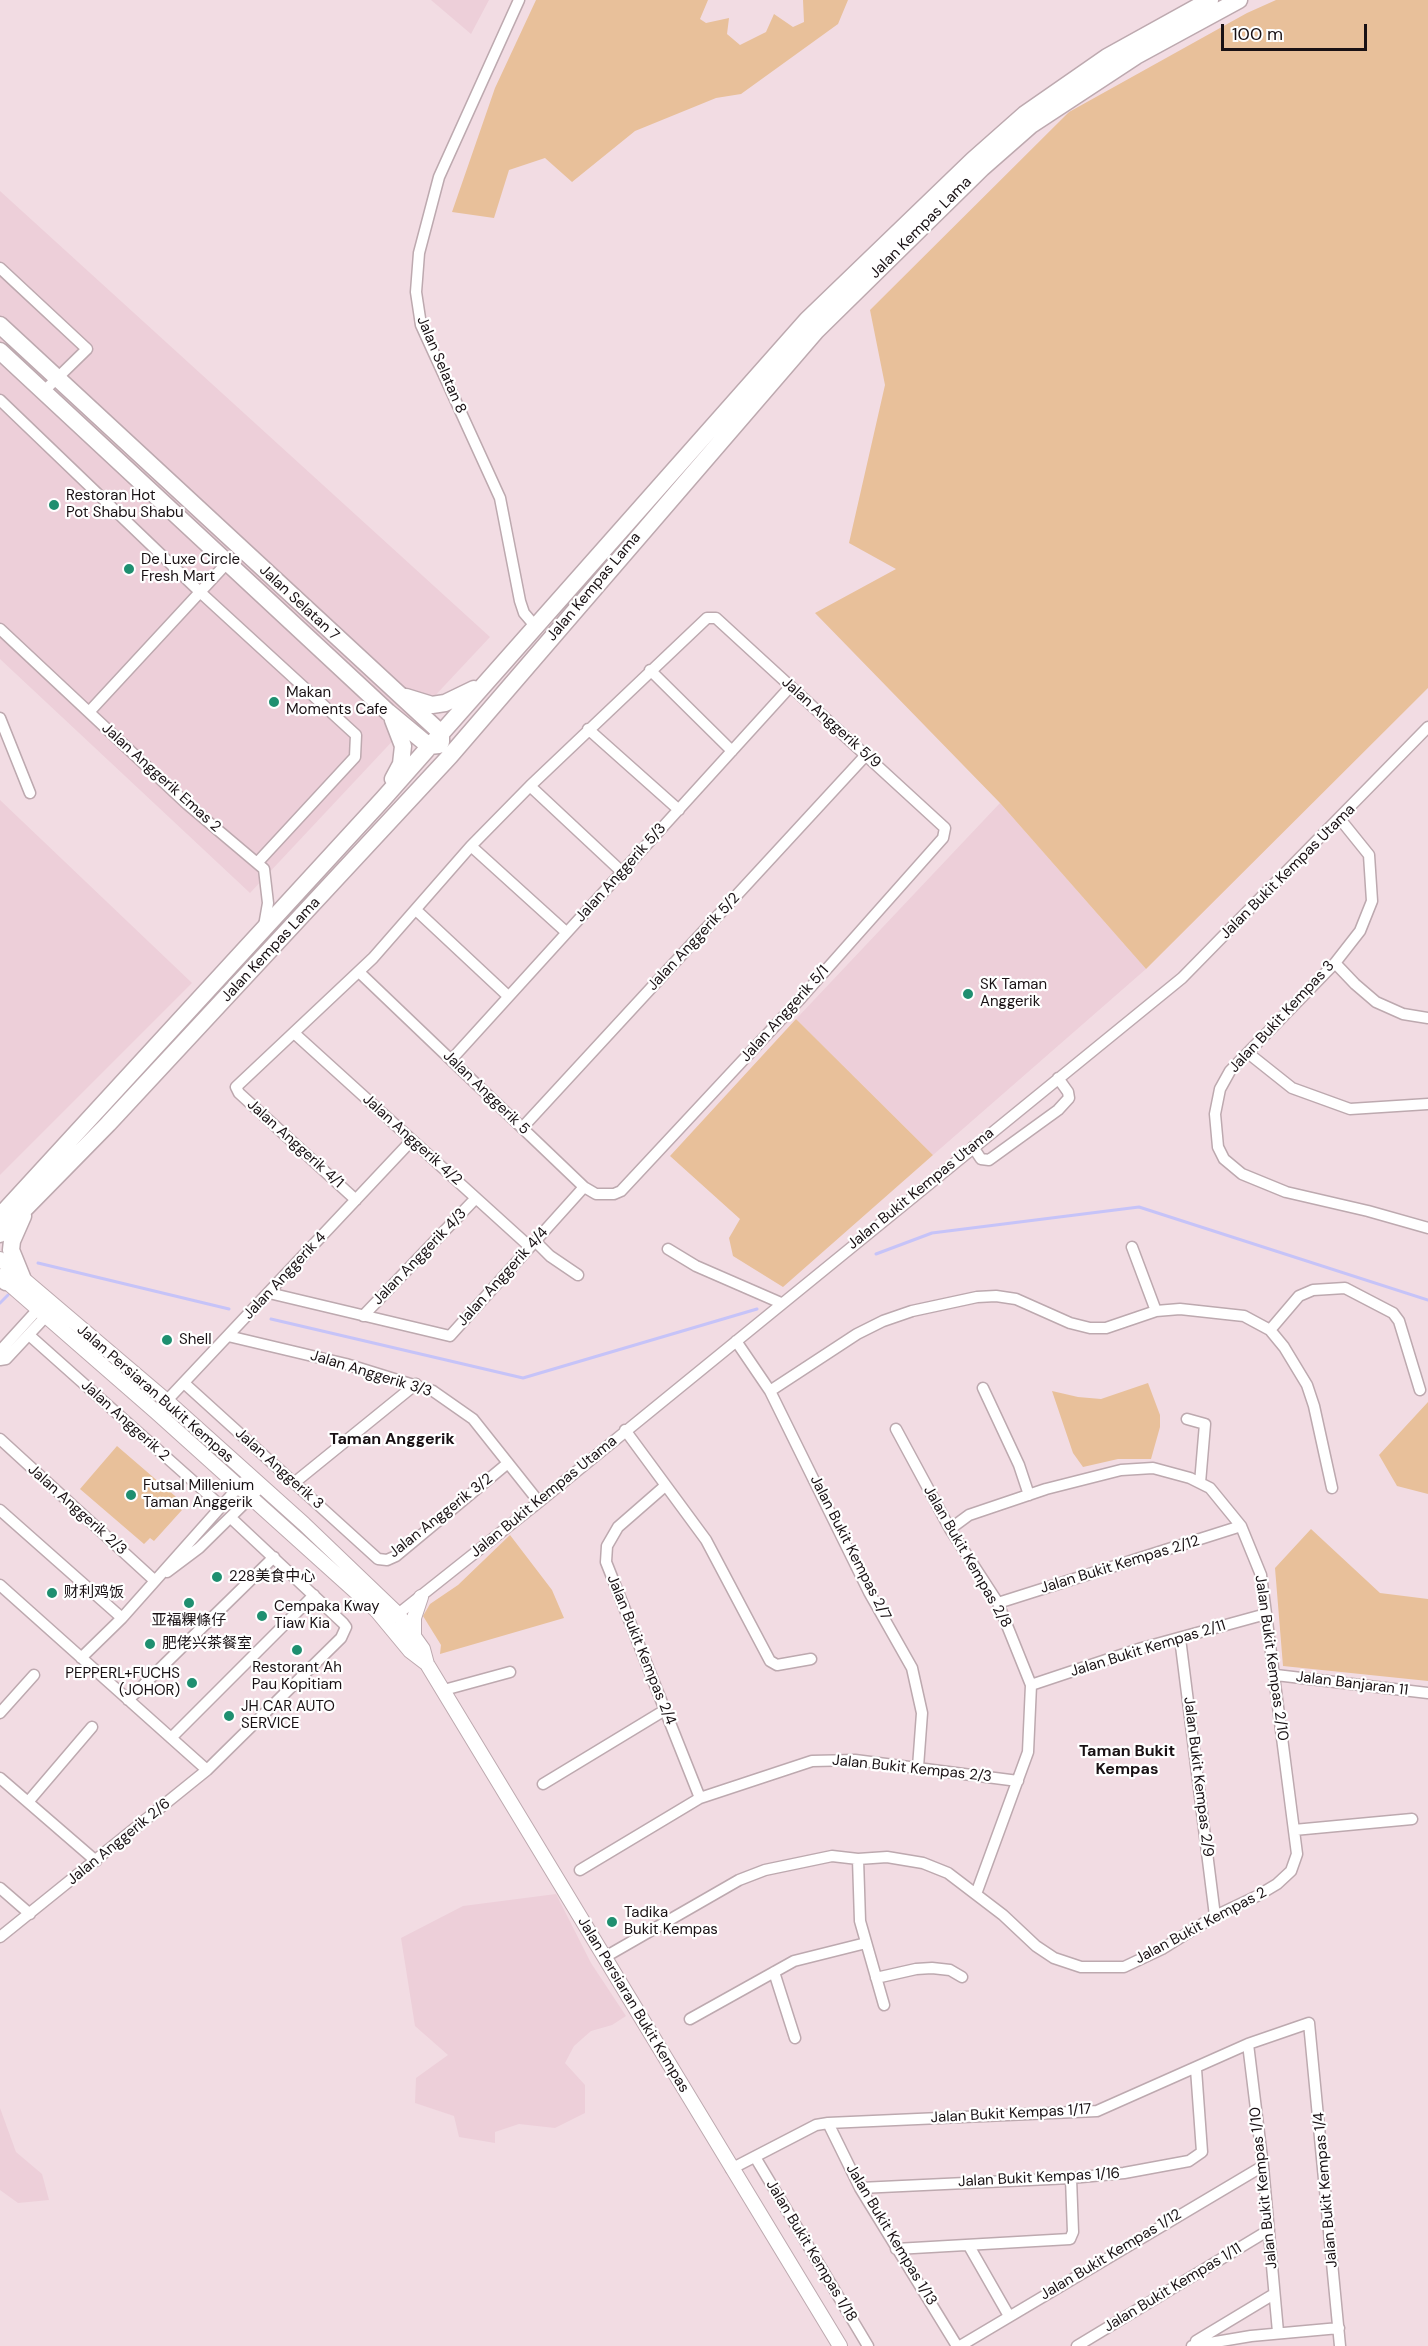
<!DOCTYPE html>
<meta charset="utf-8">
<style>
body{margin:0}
#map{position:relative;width:1428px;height:2346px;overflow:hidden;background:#f2dce3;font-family:"DM Sans",sans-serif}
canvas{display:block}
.scale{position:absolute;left:1221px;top:24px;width:146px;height:27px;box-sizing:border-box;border:3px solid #191114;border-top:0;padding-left:8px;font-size:18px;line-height:21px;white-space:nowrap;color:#191114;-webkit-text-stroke:4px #fff;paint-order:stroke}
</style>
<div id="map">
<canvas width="1428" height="2346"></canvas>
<div class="scale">100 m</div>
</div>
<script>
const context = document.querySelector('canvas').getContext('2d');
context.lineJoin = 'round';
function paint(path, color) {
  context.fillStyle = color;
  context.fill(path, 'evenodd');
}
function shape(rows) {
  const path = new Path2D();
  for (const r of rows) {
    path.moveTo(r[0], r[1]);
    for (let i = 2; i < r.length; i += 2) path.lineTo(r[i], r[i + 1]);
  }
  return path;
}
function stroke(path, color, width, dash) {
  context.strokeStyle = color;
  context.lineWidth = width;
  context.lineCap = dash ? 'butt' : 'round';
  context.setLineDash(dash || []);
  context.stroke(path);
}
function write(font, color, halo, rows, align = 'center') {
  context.font = font + ' "DM Sans","Noto Sans SC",sans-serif';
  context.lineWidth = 4.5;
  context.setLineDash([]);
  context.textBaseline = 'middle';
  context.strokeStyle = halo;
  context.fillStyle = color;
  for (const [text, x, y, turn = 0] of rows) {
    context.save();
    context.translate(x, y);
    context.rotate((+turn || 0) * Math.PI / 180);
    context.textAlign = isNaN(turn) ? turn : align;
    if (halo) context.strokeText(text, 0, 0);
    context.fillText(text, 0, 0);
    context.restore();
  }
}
const built = shape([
 [431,0,489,0,471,34],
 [0,191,490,637,250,893,0,659],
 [0,800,192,983,0,1175],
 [1000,803,1146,969,933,1155,796,1019],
 [556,1894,591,1963,626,2016,612,2025,591,2031,574,2046,565,2063,585,2085,585,2113,555,2128,519,2124,495,2132,495,2143,459,2137,454,2116,415,2103,416,2078,448,2055,415,2026,401,1938,463,1906],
 [0,2108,16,2152,42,2174,49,2200,18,2203,0,2190]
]);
const green = shape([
 [536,0,708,0,700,19,706,23,729,18,727,34,740,45,766,32,774,14,793,27,804,22,803,0,848,0,838,24,741,94,716,98,635,131,572,182,545,158,509,170,494,218,452,212,495,88],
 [1276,0,1428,0,1428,688,1146,969,1000,803,815,613,896,569,849,543,885,385,870,310,1069,112,1247,13],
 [796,1019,933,1155,783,1287,733,1256,729,1238,740,1219,670,1156],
 [1148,1383,1160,1415,1160,1427,1151,1459,1118,1459,1083,1467,1073,1453,1052,1391,1078,1397,1101,1399],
 [1428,1402,1428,1494,1397,1486,1379,1455],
 [117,1446,182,1502,178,1507,182,1510,154,1541,150,1538,144,1544,80,1489],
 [1311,1529,1380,1593,1428,1599,1428,1681,1283,1666,1275,1568],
 [510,1535,552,1590,564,1618,440,1654,441,1645,423,1616,430,1604,458,1585]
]);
const stream = shape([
 [876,1254,932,1233,1139,1207,1428,1300],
 [38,1263,229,1309],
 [0,1303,8,1295],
 [271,1319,523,1378,757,1309]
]);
const minor = shape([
 [519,0,439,177,419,253,416,292,421,325,500,498,520,601,524,613,536,627],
 [0,268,87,349,44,391],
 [0,400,200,592,356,735,355,757,257,863],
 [0,629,187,804,264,869,268,903,264,926],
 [650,670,732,751],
 [89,712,226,564],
 [0,718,30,793],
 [588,729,679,810],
 [530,786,622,872],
 [1340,819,1369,855,1372,901,1360,931,1335,963,1230,1071,1220,1089,1215,1114,1218,1147,1224,1159,1242,1174,1286,1192,1368,1211,1428,1228],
 [471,846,566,932],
 [416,910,508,996],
 [1335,963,1355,984,1376,1002,1403,1014,1428,1018],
 [294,1033,530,1247],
 [1248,1053,1292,1088,1350,1109,1428,1104],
 [451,1060,790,687],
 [522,1128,866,755],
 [973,1147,981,1159,989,1160,1058,1110,1069,1098,1068,1092,1058,1078],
 [356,1200,239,1093,236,1087,373,958,471,846,530,786,707,618,716,618,945,828,943,838,801,998,621,1191,614,1194,596,1194,584,1187,359,972],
 [535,1241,550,1256,578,1275],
 [1132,1247,1156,1311],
 [668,1249,696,1266,781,1303],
 [269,1293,450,1336,584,1187],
 [363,1316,476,1198],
 [1270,1330,1299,1296,1313,1290,1345,1288,1393,1313,1399,1321,1420,1390],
 [29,1335,221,1506],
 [228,1336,346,1364,433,1391,473,1419,539,1502],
 [736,1341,770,1391,869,1592,912,1668,922,1713,918,1767],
 [0,1351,39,1308],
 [0,1360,6,1359,47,1315],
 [184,1383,378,1559,387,1560,396,1556,508,1463],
 [983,1388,1019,1465,1029,1495],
 [770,1391,857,1334,883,1321,912,1311,977,1297,996,1296,1016,1299,1070,1323,1090,1328,1106,1328,1156,1311,1180,1309,1244,1316,1270,1330,1284,1347,1307,1385,1314,1406,1332,1488],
 [156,1412,412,1140],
 [1187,1419,1205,1424,1200,1483],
 [896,1429,950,1529,998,1603,1031,1685,1028,1752,976,1894],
 [625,1430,706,1540,770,1661,777,1665,811,1659],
 [0,1439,154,1580],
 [294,1483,416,1384],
 [665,1486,618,1527,607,1546,606,1562,700,1798],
 [0,1510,122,1618],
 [167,1572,199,1548,261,1487],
 [0,1585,207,1770],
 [998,1603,1241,1526],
 [393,1618,539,1502,1182,978,1428,727],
 [1180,1638,1215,1916],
 [81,1658,122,1618,243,1482],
 [1276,1675,1428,1693],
 [1031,1685,1142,1648,1266,1614],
 [444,1690,510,1672],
 [128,1700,274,1557],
 [0,1713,34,1675],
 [171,1738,314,1595],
 [0,1778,96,1861],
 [543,1784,665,1710],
 [28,1802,92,1727],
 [1294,1830,1412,1819],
 [858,1859,860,1921,884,2005],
 [580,1870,700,1798,812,1761,855,1760,1018,1781],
 [0,1888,30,1914],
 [0,1937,207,1770,341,1638,346,1627,343,1623,231,1518],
 [605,1957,739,1880,765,1870,832,1856,858,1859,887,1857,923,1863,948,1873,1003,1915,1036,1946,1054,1958,1081,1967,1124,1967,1162,1949,1215,1916,1257,1896,1277,1884,1291,1871,1297,1854,1261,1575,1241,1526,1210,1488,1190,1478,1153,1468,1121,1470,1046,1489,969,1515,950,1529],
 [774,1972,795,2038],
 [876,1978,916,1969,932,1968,950,1970,962,1977],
 [690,2019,794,1961,866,1943],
 [1248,2044,1263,2166,1278,2332],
 [828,2123,860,2188,957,2346],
 [755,2157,868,2346],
 [731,2169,816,2125,828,2123,1097,2111,1248,2044,1309,2023,1340,2346],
 [860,2188,1071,2178,1124,2173,1189,2161,1202,2152,1196,2069],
 [969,2246,1009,2316],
 [896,2249,1070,2239,1073,2232,1071,2178],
 [1196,2341,1274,2294],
 [960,2346,1263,2166],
 [1077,2346,1269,2230],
 [1192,2346,1251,2336,1339,2328]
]);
const tertiary = shape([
 [0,1259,167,1401,304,1524,398,1614,423,1649,427,1664,840,2346],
 [0,1276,156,1412,376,1610,410,1651,427,1664],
 [414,1638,414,1618,421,1597]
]);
const primary = shape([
 [0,325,441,733,441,742],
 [0,351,388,712,429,746,439,745],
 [406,697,432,705,445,703,474,689],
 [393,720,403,746,401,764,393,779],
 [0,1216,383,799,807,320,973,160,1025,114,1107,57,1210,0],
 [0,1234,108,1124,450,756,816,331,982,168,1031,125,1136,56,1239,0],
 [22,1277,11,1250,12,1241,23,1216],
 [0,1278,6,1282]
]);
const markers = [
 [54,505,6,"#1f8f70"],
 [129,569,6,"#1f8f70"],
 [274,702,6,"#1f8f70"],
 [968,994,6,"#1f8f70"],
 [167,1340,6,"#1f8f70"],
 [131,1495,6,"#1f8f70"],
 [217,1577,6,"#1f8f70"],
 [52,1593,6,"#1f8f70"],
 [189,1603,6,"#1f8f70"],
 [262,1616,6,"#1f8f70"],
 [150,1644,6,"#1f8f70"],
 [297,1650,6,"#1f8f70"],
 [192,1683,6,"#1f8f70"],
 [229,1716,6,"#1f8f70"],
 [612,1922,6,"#1f8f70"]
];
const streetNames = [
 ["Jalan Kempas Lama",921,228,-45],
 ["Jalan Selatan 8",441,365,67],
 ["Jalan Kempas Lama",594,587,-50],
 ["Jalan Selatan 7",299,603,43],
 ["Jalan Anggerik 5/9",831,723,42],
 ["Jalan Anggerik Emas 2",161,778,42],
 ["Jalan Bukit Kempas Utama",1288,872,-45],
 ["Jalan Anggerik 5/3",621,873,-48],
 ["Jalan Anggerik 5/2",694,942,-47],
 ["Jalan Kempas Lama",271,950,-47],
 ["Jalan Anggerik 5/1",785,1014,-48],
 ["Jalan Bukit Kempas 3",1282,1017,-47],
 ["Jalan Anggerik 5",486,1093,44],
 ["Jalan Anggerik 4/2",412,1140,42],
 ["Jalan Anggerik 4/1",295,1144,42],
 ["Jalan Bukit Kempas Utama",921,1189,-39],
 ["Jalan Anggerik 4/3",420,1257,-46],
 ["Jalan Anggerik 4",285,1276,-47],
 ["Jalan Anggerik 4/4",503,1277,-48],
 ["Jalan Anggerik 3/3",371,1374,17],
 ["Jalan Persiaran Bukit Kempas",155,1394,41],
 ["Jalan Anggerik 2",125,1421,42],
 ["Jalan Anggerik 3",279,1469,42],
 ["Jalan Bukit Kempas Utama",544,1497,-39],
 ["Jalan Anggerik 2/3",77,1510,42],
 ["Jalan Anggerik 3/2",441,1516,-38],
 ["Jalan Bukit Kempas 2/7",850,1548,63],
 ["Jalan Bukit Kempas 2/8",967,1557,60],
 ["Jalan Bukit Kempas 2/12",1120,1565,-17],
 ["Jalan Bukit Kempas 2/11",1148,1649,-17],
 ["Jalan Bukit Kempas 2/4",641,1650,68],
 ["Jalan Bukit Kempas 2/10",1271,1658,82],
 ["Jalan Banjaran 11",1352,1684,7],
 ["Jalan Bukit Kempas 2/3",912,1769,6],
 ["Jalan Bukit Kempas 2/9",1198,1777,83],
 ["Jalan Anggerik 2/6",119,1842,-39],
 ["Jalan Bukit Kempas 2",1201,1926,-28],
 ["Jalan Persiaran Bukit Kempas",633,2005,59],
 ["Jalan Bukit Kempas 1/17",1011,2114,-3],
 ["Jalan Bukit Kempas 1/16",1039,2178,-3],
 ["Jalan Bukit Kempas 1/10",1264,2188,-96],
 ["Jalan Bukit Kempas 1/4",1326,2190,-95],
 ["Jalan Bukit Kempas 1/13",891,2235,59],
 ["Jalan Bukit Kempas 1/18",811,2251,59],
 ["Jalan Bukit Kempas 1/12",1111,2255,-31],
 ["Jalan Bukit Kempas 1/11",1173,2288,-31]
];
const poiNames = [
 ["Restoran Hot",66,496],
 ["Pot Shabu Shabu",66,513],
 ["De Luxe Circle",141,560],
 ["Fresh Mart",141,577],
 ["Makan",286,693],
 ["Moments Cafe",286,710],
 ["SK Taman",980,985],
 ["Anggerik",980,1002],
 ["Shell",179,1340],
 ["Futsal Millenium",143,1486],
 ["Taman Anggerik",143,1503],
 ["228美食中心",229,1577],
 ["财利鸡饭",64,1593],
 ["Cempaka Kway",274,1607],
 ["Tiaw Kia",274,1624],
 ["亚福粿條仔",189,1621,"center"],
 ["肥佬兴茶餐室",162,1644],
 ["Restorant Ah",297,1668,"center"],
 ["Pau Kopitiam",297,1685,"center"],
 ["PEPPERL+FUCHS",180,1674,"right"],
 ["(JOHOR)",180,1691,"right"],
 ["JH CAR AUTO",241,1707],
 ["SERVICE",241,1724],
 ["Tadika",624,1913],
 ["Bukit Kempas",624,1930]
];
const neighbourhoodNames = [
 ["Taman Anggerik",392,1440],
 ["Taman Bukit",1127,1752],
 ["Kempas",1127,1770]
];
paint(built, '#edcfd9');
paint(green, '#e8c09a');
stroke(stream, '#c6c3f8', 3);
stroke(minor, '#bda9af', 13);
stroke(tertiary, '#bda9af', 16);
stroke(primary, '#bda9af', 19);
stroke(minor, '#fff', 10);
stroke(tertiary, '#fff', 14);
stroke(primary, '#fff', 16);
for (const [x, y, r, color] of markers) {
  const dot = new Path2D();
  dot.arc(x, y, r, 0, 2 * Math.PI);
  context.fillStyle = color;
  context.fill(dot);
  stroke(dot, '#fff', 2);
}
write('15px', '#191114', '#fff', streetNames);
write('15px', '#191114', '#fff', poiNames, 'left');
write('bold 16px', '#191114', '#fff', neighbourhoodNames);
</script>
